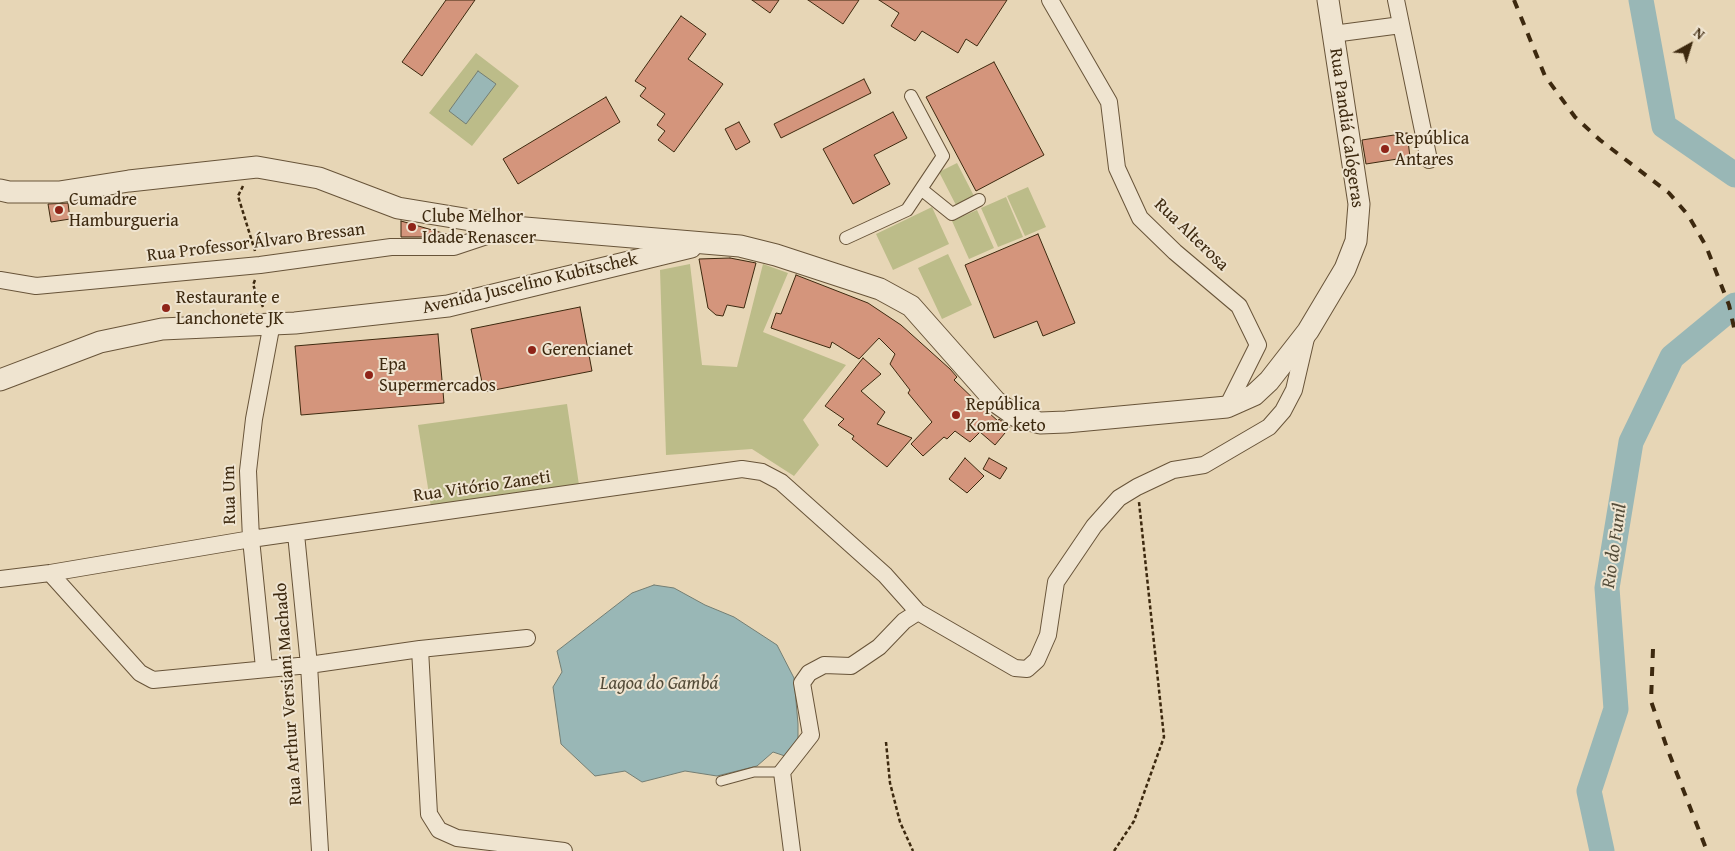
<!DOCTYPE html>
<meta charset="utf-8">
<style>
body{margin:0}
#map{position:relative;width:1735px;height:851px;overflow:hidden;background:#e7d6b6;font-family:"Gentium Book Plus",serif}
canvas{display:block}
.north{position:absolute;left:1665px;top:20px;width:50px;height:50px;-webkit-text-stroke:4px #efe4d0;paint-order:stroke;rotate:39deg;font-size:14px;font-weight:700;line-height:20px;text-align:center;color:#3d290f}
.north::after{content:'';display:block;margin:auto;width:18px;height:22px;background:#3d290f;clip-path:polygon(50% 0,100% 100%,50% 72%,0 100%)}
</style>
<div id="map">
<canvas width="1735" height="851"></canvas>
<div class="north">N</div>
</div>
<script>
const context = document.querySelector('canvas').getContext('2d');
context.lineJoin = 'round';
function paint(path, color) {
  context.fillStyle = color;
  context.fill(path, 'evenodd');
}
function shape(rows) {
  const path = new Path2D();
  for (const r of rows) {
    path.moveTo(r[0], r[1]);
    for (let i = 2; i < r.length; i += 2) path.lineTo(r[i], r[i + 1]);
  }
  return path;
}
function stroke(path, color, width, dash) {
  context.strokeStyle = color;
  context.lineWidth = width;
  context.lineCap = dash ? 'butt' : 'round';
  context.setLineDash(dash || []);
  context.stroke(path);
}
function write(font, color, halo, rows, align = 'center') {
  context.font = font + ' "Gentium Book Plus",serif';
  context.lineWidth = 4;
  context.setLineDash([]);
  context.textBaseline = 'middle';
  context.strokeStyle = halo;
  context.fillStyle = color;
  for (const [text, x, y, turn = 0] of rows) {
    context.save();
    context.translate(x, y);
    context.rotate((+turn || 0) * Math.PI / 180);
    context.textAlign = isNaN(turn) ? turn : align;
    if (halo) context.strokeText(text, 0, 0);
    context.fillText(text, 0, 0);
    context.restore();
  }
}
const green = shape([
 [476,53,519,86,472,146,429,113],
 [957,163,975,198,957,207,939,172],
 [1028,187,1046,227,1025,236,1007,196],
 [1006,197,1023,237,998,247,981,208],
 [932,207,949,244,893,270,876,234],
 [977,210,994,248,969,259,952,221],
 [948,254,972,305,942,319,918,268],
 [690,264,702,365,737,367,763,264,788,273,763,332,846,365,803,420,819,445,794,476,752,449,666,455,660,270],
 [567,404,579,485,431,507,418,425]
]);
const water = shape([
 [478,71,496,84,466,124,449,111,478,71],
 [654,585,674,588,705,605,734,617,777,645,794,678,798,724,798,740,785,756,773,752,757,766,717,776,685,771,642,782,625,771,595,776,561,744,553,687,562,672,557,651,632,593,654,585]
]);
const river = shape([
 [1641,0,1664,126,1735,175],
 [1602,851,1589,791,1616,709,1607,588,1631,442,1672,357,1735,305]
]);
const building = shape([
 [446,0,475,0,422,76,402,62,446,0],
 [752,0,779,0,770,13,752,0],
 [808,0,859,0,843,24,808,0],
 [879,0,1007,0,977,46,966,39,958,53,922,31,915,41,891,26,899,13,879,0],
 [681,16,706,34,688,59,723,84,674,152,658,140,665,131,657,125,665,114,640,96,646,88,635,81,681,16],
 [994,62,1044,155,976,191,926,97,994,62],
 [864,79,871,93,781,138,774,124,864,79],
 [606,97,620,122,518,184,503,159,606,97],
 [893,112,907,138,874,155,890,184,853,204,823,149,893,112],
 [739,122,750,142,736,150,725,129,739,122],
 [1407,133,1410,157,1366,164,1362,140,1407,133],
 [68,203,70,219,51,222,48,204,68,203],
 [401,221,453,236,452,237,401,237,401,221],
 [1038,234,1075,323,1043,336,1037,321,994,338,965,265,1038,234],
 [730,258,756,263,744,308,727,305,723,316,716,315,708,308,699,259,730,258],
 [796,275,868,303,901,325,950,369,957,377,954,380,980,405,998,421,999,419,1010,427,995,445,980,432,970,442,955,431,947,439,944,437,923,456,911,444,932,422,908,393,910,390,890,364,895,354,879,338,859,359,832,342,830,348,771,328,776,313,781,314,796,275],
 [580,307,592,371,484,392,471,329,580,307],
 [438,334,444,403,301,415,295,346,438,334],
 [863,358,881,374,861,391,885,412,877,424,912,438,887,467,852,439,854,436,838,425,844,419,825,406,863,358],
 [965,458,984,476,967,493,949,479,965,458],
 [989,458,1007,468,1000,479,983,469,989,458]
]);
const path = shape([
 [243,186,238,196,255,251],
 [255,280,253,285,263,307],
 [886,742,890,783,900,822,913,851],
 [1114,851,1134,821,1164,737,1139,502]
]);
const service = shape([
 [721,781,754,772,782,772]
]);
const pedestrian = shape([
 [921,189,952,214,979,200],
 [846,238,907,210,943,156,911,96]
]);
const minor = shape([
 [1050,0,1109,102,1117,168,1140,218,1175,252,1239,306,1258,345,1227,407],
 [1396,0,1429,160],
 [1333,34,1401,25],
 [0,280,36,286,260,265,391,247,454,247,511,228],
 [296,534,309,665,320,851],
 [50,573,140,673,153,680,309,665,420,649,527,638],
 [0,579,50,573,251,539,742,469,762,472,781,482,885,575,918,612],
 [420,649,429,814,439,830,457,838,564,851],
 [264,668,251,539,248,471,254,419,272,323],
 [792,851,782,772,811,735,802,683,809,673,824,665,851,666,879,647,904,621,918,612,1015,668,1027,669,1037,660,1048,635,1056,582,1094,526,1119,498,1137,487,1173,470,1204,465,1269,427,1283,411,1294,390,1307,334]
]);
const tertiary = shape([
 [0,190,9,192,59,192,129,181,257,167,319,178,398,208,513,227,740,246,776,255,880,289,911,306,996,402,1016,416,1040,423,1066,422,1227,407,1254,395,1269,381,1308,331,1345,269,1356,241,1359,204,1328,0],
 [0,380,100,342,162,329,295,323,448,306,691,247]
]);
const rail = shape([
 [1514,0,1545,76,1575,117,1600,140,1669,193,1688,215,1706,246,1729,305,1735,332],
 [1653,649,1651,701,1667,748,1707,851]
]);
const markers = [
 [1385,149,5,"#8f2418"],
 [59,210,5,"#8f2418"],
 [412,227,5,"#8f2418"],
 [166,308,5,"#8f2418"],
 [532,350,5,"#8f2418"],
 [369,375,5,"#8f2418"],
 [956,415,5,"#8f2418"]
];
const streetNames = [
 ["Rua Pandiá Calógeras",1346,128,82],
 ["Rua Alterosa",1191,235,44],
 ["Rua Professor Álvaro Bressan",256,243,-7],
 ["Avenida Juscelino Kubitschek",530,284,-13],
 ["Rua Vitório Zaneti",482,487,-8],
 ["Rua Um",230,495,-91],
 ["Rua Arthur Versiani Machado",289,694,-94]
];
const poiNames = [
 ["República",1395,139],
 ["Antares",1395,160],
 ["Cumadre",69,200],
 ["Hamburgueria",69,221],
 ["Clube Melhor",422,217],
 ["Idade Renascer",422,238],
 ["Restaurante e",176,298],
 ["Lanchonete JK",176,319],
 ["Gerencianet",542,350],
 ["Epa",379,365],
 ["Supermercados",379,386],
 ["República",966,405],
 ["Kome keto",966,426]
];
const waterNames = [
 ["Rio do Funil",1615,546,-82],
 ["Lagoa do Gambá",659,684]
];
paint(green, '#bcbc89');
paint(water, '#99b7b6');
stroke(water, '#747e73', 1);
stroke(river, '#99b7b6', 25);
paint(building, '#d4957c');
stroke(building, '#3d290f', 1);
stroke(service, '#685439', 11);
stroke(pedestrian, '#685439', 14);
stroke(minor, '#685439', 18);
stroke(tertiary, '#685439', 23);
stroke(path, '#3d290f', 2.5, [4, 2.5]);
stroke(service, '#efe4d0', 9);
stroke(pedestrian, '#efe4d0', 12);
stroke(minor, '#efe4d0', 16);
stroke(tertiary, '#efe4d0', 21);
stroke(rail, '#3d290f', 4, [9, 9]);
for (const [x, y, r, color] of markers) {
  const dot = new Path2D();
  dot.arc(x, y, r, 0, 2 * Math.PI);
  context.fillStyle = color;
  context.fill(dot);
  stroke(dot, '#efe4d0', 2);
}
write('18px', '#3d290f', '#efe4d0', streetNames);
write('18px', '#3d290f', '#efe4d0', poiNames, 'left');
write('italic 19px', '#544c39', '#efe4d0', waterNames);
</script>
